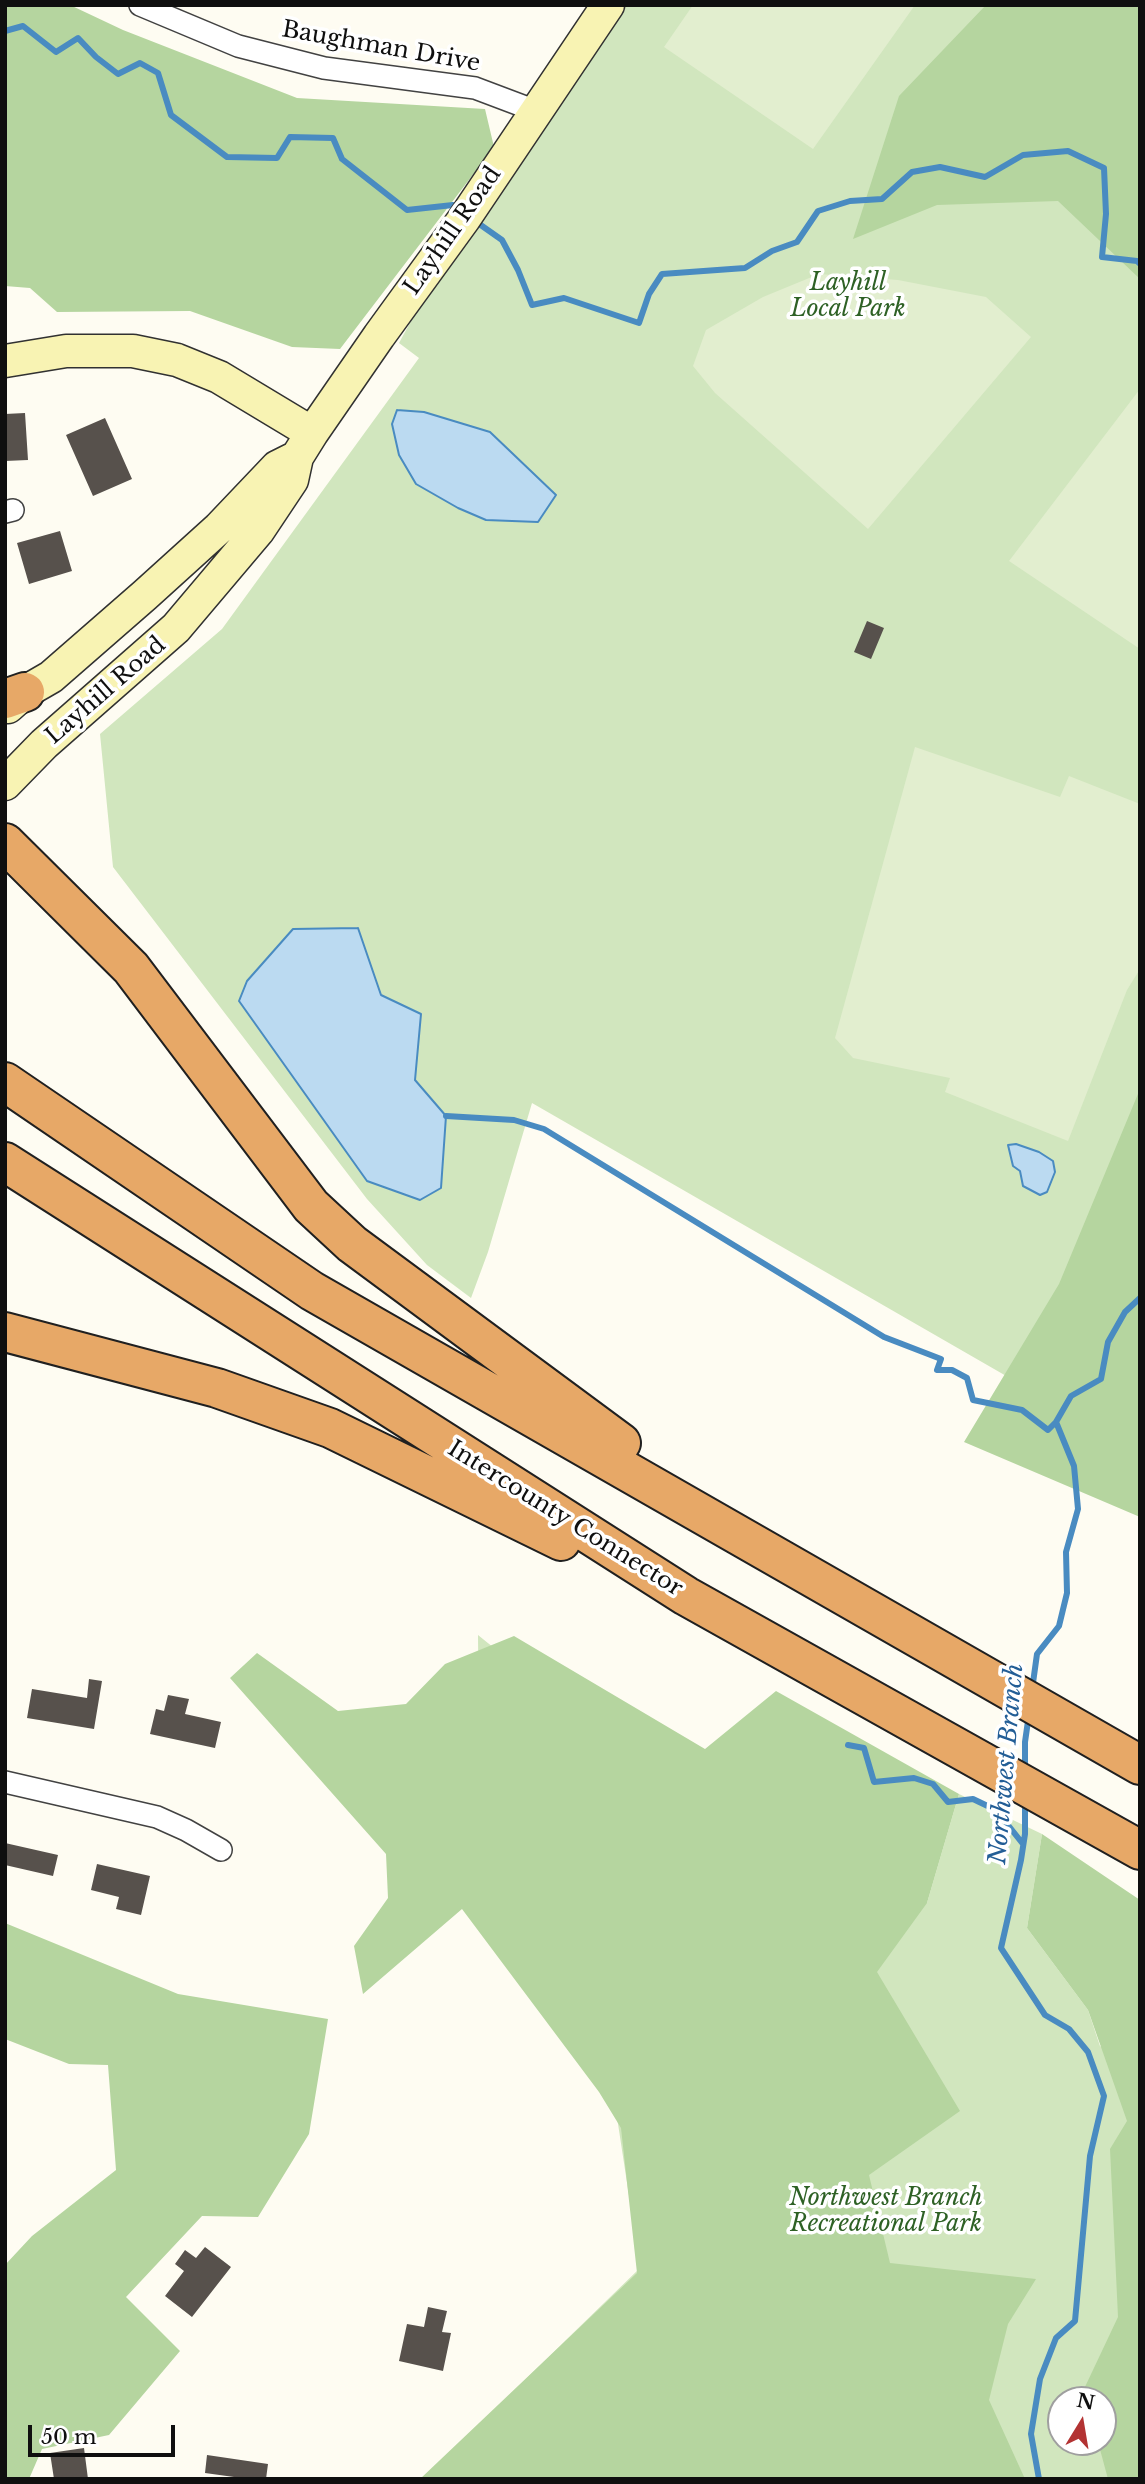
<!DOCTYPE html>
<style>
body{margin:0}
#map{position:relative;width:1145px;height:2484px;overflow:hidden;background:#fefcf2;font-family:"Libre Baskerville",serif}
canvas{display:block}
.frame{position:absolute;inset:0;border:7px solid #0f0f0f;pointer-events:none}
.north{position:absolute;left:1047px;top:2386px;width:70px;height:70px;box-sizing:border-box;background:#fff;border:2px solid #9f9f9f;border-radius:50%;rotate:11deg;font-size:19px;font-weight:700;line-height:28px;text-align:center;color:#0f0f0f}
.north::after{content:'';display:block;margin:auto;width:24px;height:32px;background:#b33333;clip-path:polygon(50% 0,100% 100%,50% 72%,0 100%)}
.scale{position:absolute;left:28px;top:2425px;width:147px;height:32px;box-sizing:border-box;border:4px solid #0f0f0f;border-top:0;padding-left:9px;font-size:21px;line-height:24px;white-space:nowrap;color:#0f0f0f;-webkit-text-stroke:5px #fff;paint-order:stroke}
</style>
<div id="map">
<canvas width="1145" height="2484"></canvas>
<div class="frame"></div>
<div class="north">N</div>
<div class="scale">50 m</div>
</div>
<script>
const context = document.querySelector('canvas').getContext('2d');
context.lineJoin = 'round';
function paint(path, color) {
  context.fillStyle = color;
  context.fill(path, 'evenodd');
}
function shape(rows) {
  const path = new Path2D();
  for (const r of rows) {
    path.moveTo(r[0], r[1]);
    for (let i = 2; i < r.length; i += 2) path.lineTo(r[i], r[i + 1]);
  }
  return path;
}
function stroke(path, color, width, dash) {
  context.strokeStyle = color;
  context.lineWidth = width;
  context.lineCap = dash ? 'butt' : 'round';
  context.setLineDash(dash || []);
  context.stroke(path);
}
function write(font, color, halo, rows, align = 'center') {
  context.font = font + ' "Libre Baskerville",serif';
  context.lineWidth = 7;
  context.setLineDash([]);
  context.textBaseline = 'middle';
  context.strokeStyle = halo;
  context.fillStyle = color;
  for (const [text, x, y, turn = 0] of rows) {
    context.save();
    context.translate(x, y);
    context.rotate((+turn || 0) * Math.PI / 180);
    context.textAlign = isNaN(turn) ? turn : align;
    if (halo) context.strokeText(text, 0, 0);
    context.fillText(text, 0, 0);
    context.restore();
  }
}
const green = shape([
 [619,5,1140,5,1140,1453,532,1103,488,1252,471,1298,427,1265,367,1199,113,867,100,734,222,629,419,358,399,343,453,244],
 [478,1635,668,1789,927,1903,959,1794,1042,1834,1027,1928,1088,2010,1100,2046,1140,2069,1140,2479,423,2479,640,2268,593,1960,479,1749],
 [1061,2400,1103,2400,1103,2442,1061,2442]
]);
const forest = shape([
 [5,5,70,5,123,30,297,98,485,109,494,147,340,349,292,347,190,311,57,312,30,288,5,286],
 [986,5,1140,5,1140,279,1058,201,937,205,853,239,899,96],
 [1140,1089,1140,1517,964,1442,1059,1284],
 [514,1636,705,1749,776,1691,959,1794,927,1903,877,1972,960,2111,869,2175,890,2263,1036,2279,1008,2324,989,2400,1025,2479,420,2479,637,2273,621,2128,599,2092,462,1909,363,1994,354,1946,388,1898,386,1854,230,1678,257,1653,338,1711,406,1704,445,1664],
 [1042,1834,1140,1900,1140,2479,1108,2479,1098,2442,1103,2442,1103,2400,1087,2400,1084,2389,1118,2317,1110,2149,1127,2121,1088,2010,1027,1928],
 [5,1923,178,1994,328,2019,309,2134,258,2217,202,2216,126,2297,180,2351,109,2435,42,2449,29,2479,5,2479,5,2265,32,2236,116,2170,108,2065,69,2064,5,2039]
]);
const pitch = shape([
 [693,5,915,5,813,149,664,47],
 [819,274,898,280,986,297,1031,337,868,529,715,393,693,366,706,330,763,297],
 [1140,389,1140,649,1009,561],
 [915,747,1060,797,1069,776,1140,804,1140,969,1127,990,1068,1141,945,1092,950,1078,853,1058,835,1038]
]);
const water = shape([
 [397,410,424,412,490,432,556,495,538,522,486,520,458,508,416,484,399,455,392,424,397,410],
 [358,928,381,995,421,1014,415,1080,446,1116,441,1188,420,1200,367,1181,239,1001,247,981,293,929,358,928],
 [1016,1144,1039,1152,1053,1161,1055,1172,1047,1192,1040,1195,1023,1186,1020,1171,1013,1166,1008,1145,1016,1144]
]);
const stream = shape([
 [5,31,23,26,56,52,78,38,96,57,118,74,140,63,158,73,171,115,227,157,277,158,290,137,333,138,342,159,407,210,453,205,460,211],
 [475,221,502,240,518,270,532,305,564,298,639,323,649,294,662,274,745,268,772,251,797,242,818,211,850,201,882,199,912,172,940,167,985,177,1023,155,1068,151,1104,168,1106,214,1102,257,1137,261,1140,264],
 [446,1116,514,1120,544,1129,884,1337,941,1359,937,1370,952,1370,967,1378,973,1400,1022,1410,1048,1430,1056,1422],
 [1032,1690,1037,1654,1059,1626,1067,1593,1066,1552,1078,1509,1074,1466,1056,1422,1071,1396,1101,1379,1108,1342,1125,1312,1140,1298],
 [848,1745,864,1748,874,1782,914,1778,933,1784,948,1802,973,1799,996,1810,1023,1844],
 [1025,1770,1025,1742,1029,1714],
 [1025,1802,1025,1834,1021,1860,1001,1948,1045,2015,1069,2029,1088,2052,1104,2096,1090,2156,1075,2321,1056,2338,1040,2379,1031,2434,1039,2479]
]);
const building = shape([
 [25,413,28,460,5,461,5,414],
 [105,418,132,479,93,496,66,435],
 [60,531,72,571,29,584,17,543],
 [867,621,884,628,871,659,854,652],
 [89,1679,102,1681,94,1729,27,1718,32,1689,87,1698],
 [168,1695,189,1699,185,1714,221,1722,215,1748,150,1734,156,1709,164,1711],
 [5,1843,58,1855,53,1876,5,1865],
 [97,1864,150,1876,141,1915,116,1909,119,1897,91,1890],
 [205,2247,231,2267,192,2317,165,2296,184,2271,175,2264,185,2250,196,2258],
 [428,2307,447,2311,442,2332,451,2333,443,2371,399,2361,407,2324,424,2327],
 [84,2448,88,2479,54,2479,50,2453],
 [207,2455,268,2464,266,2479,233,2479,234,2477,205,2473]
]);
const street = shape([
 [140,5,238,46,324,68,475,88,536,111],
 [5,512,13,510],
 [5,1782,157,1817,186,1830,221,1850]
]);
const secondary = shape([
 [5,361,66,351,133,351,177,360,219,377,312,433],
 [8,707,25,692,51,677,145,595,219,528,277,467,297,457],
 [5,784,44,744,176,628,258,531,292,480,297,457,312,433,379,336,464,219,608,5]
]);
const highway = shape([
 [5,699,25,692],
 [5,843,131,968,311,1206,352,1244,621,1443],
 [5,1082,312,1291,1140,1765],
 [5,1162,686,1596,1140,1850],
 [5,1332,217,1388,330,1428,561,1541]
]);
const streetNames = [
 ["Baughman Drive",381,47,10],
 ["Layhill Road",453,231,-55],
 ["Layhill Road",106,691,-41],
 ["Intercounty Connector",565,1519,32]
];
const parkNames = [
 ["Layhill",848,284],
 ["Local Park",848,310],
 ["Northwest Branch",886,2199],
 ["Recreational Park",886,2225]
];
const waterNames = [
 ["Northwest Branch",1007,1764,-85]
];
paint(green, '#d1e6be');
paint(forest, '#b5d59f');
paint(pitch, '#e2eecf');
paint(water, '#bbdaf1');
stroke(water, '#498bc1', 2);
stroke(stream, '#498bc1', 6);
paint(building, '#57514c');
stroke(street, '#424242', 24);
stroke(secondary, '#313131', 35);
stroke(highway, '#202020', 42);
stroke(street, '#fff', 21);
stroke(secondary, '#f8f3b3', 32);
stroke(highway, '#e7a867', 38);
write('23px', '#0f0f0f', '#fff', streetNames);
write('italic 23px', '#2e6125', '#fff', parkNames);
write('italic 24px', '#235e96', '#fff', waterNames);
</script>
